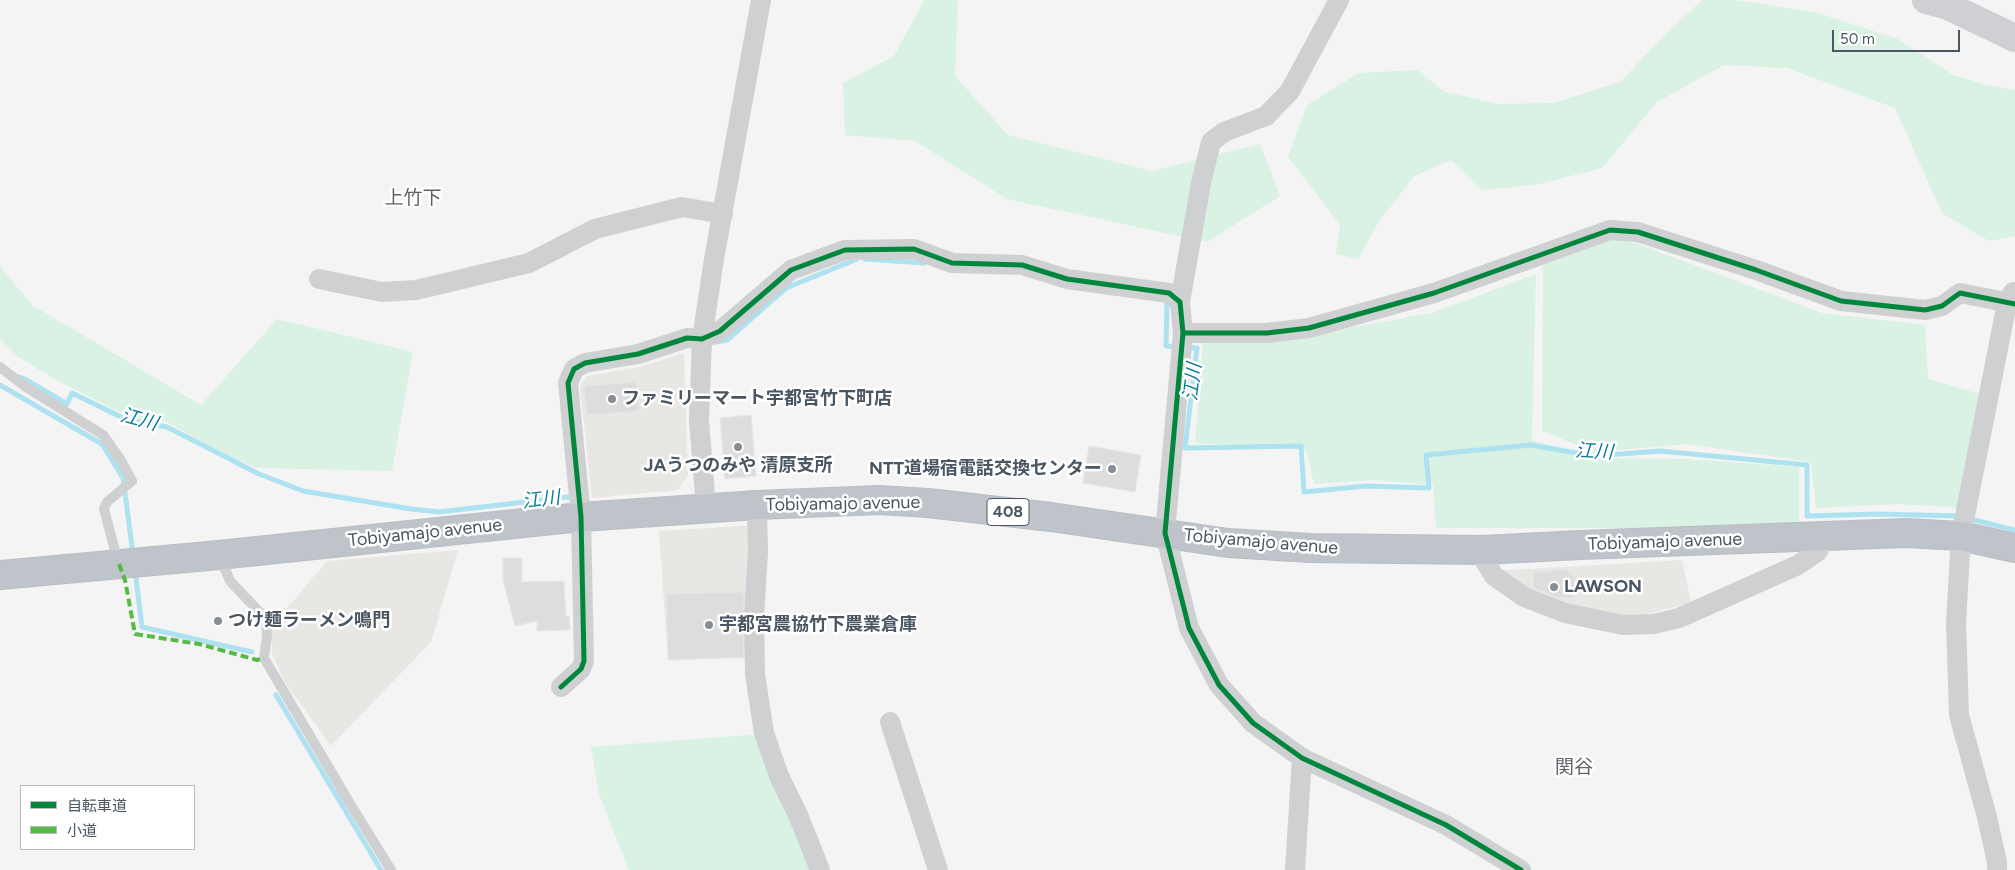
<!DOCTYPE html>
<meta charset="utf-8">
<style>
body{margin:0}
#map{position:relative;width:2015px;height:870px;overflow:hidden;background:#f4f4f4;font-family:Figtree,"Noto Sans JP",sans-serif}
canvas{display:block}
.legend{position:absolute;left:20px;top:785px;width:175px;height:65px;box-sizing:border-box;background:#fff;border:1px solid #b7bbc0;margin:0;padding:6px 9px;list-style:none;font-size:15px;color:#4a5661}
.legend li{display:flex;align-items:center;gap:10px;height:25px}
.legend b{width:25px;border:1px solid #b7bbc0}
.scale{position:absolute;left:1832px;top:30px;width:128px;height:22px;box-sizing:border-box;border:2px solid #4a5661;border-top:0;padding-left:6px;font-size:15px;line-height:18px;white-space:nowrap;color:#4a5661;-webkit-text-stroke:4px #fff;paint-order:stroke}
</style>
<div id="map">
<canvas width="2015" height="870"></canvas>
<ul class="legend">
<li><b style="height:6px;background:#00873e"></b>自転車道</li>
<li><b style="height:6px;background:#58b947"></b>小道</li>
</ul>
<div class="scale">50 m</div>
</div>
<script>
const context = document.querySelector('canvas').getContext('2d');
context.lineJoin = 'round';
function paint(path, color) {
  context.fillStyle = color;
  context.fill(path, 'evenodd');
}
function shape(rows) {
  const path = new Path2D();
  for (const r of rows) {
    path.moveTo(r[0], r[1]);
    for (let i = 2; i < r.length; i += 2) path.lineTo(r[i], r[i + 1]);
  }
  return path;
}
function stroke(path, color, width, dash) {
  context.strokeStyle = color;
  context.lineWidth = width;
  context.lineCap = dash ? 'butt' : 'round';
  context.setLineDash(dash || []);
  context.stroke(path);
}
function write(font, color, halo, rows, align = 'center') {
  context.font = font + ' Figtree,"Noto Sans JP",sans-serif';
  context.lineWidth = 5;
  context.setLineDash([]);
  context.textBaseline = 'middle';
  context.strokeStyle = halo;
  context.fillStyle = color;
  for (const [text, x, y, turn = 0] of rows) {
    context.save();
    context.translate(x, y);
    context.rotate((+turn || 0) * Math.PI / 180);
    context.textAlign = isNaN(turn) ? turn : align;
    if (halo) context.strokeText(text, 0, 0);
    context.fillText(text, 0, 0);
    context.restore();
  }
}
const commercial = shape([
 [684,353,688,475,678,490,592,498,580,386,587,376,640,367],
 [757,525,755,658,668,660,659,531],
 [458,550,431,642,331,746,284,681,272,653,271,627,327,561],
 [1682,560,1691,603,1635,617,1575,620,1493,571]
]);
const green = shape([
 [924,0,958,0,955,76,1008,135,1152,171,1260,144,1280,196,1207,242,1007,199,915,141,845,135,843,83,894,56],
 [1702,0,1736,0,1818,13,1898,39,1953,75,1983,84,2015,90,2015,236,1989,241,1942,213,1895,108,1787,68,1724,65,1657,102,1602,168,1535,185,1481,190,1451,160,1414,176,1376,226,1359,259,1336,254,1340,225,1288,157,1307,105,1359,73,1417,70,1445,92,1498,104,1554,103,1620,82,1662,38],
 [1619,237,1822,313,1925,325,1928,379,1980,394,1961,508,1899,504,1816,508,1811,462,1687,444,1595,452,1542,431,1543,265],
 [0,266,32,305,201,405,277,319,413,352,392,471,258,468,223,454,167,422,136,418,111,408,56,380,17,356,0,339],
 [1536,274,1532,440,1591,458,1686,459,1799,467,1799,523,1684,528,1436,528,1433,485,1373,480,1314,484,1306,449,1195,443,1203,340,1307,335,1432,313],
 [775,733,813,870,629,870,599,794,591,747]
]);
const stream = shape([
 [865,259,924,263],
 [1164,300,1167,301,1166,346,1176,347],
 [716,342,727,340,786,288,857,259],
 [1185,347,1197,348,1185,448,1301,446,1304,492,1366,486,1429,488,1426,455,1531,445,1594,456,1660,451,1807,465,1807,516,1876,514,1959,516],
 [18,377,25,379,67,404,72,393,125,419,167,427,259,474,303,491,411,509,439,512,576,496],
 [0,385,102,444,123,478,133,554],
 [1970,519,2015,530],
 [135,570,142,627,252,652],
 [276,695,381,870]
]);
const building = shape([
 [636,382,639,411,587,415,584,386,636,382],
 [751,415,756,476,725,479,720,418,751,415],
 [1089,446,1141,455,1135,492,1083,483,1089,446],
 [503,558,522,558,522,582,564,581,566,616,569,616,570,630,537,631,537,621,515,626,503,580,503,558],
 [1566,570,1574,577,1575,597,1559,598,1534,588,1533,572,1566,570],
 [744,592,743,657,668,660,666,594,744,592]
]);
const lane = shape([
 [0,367,26,387,103,435,120,459,132,481,107,502,104,509,118,562],
 [220,557,230,581,266,619,267,636,264,658,349,802,391,870]
]);
const street = shape([
 [319,279,382,292,416,290,529,263,595,229,682,207,723,214],
 [1180,302,1201,183,1211,142,1224,132,1266,116,1290,91,1339,0],
 [1183,333,1267,333,1309,328,1434,293,1610,230,1638,232,1756,270,1841,301,1925,310,1942,306,1960,293,2015,304],
 [757,505,758,553,754,616,755,674,764,733,779,776,798,815,820,870],
 [706,508,699,420,702,339,714,259,761,0],
 [1482,550,1484,560,1494,576,1524,597,1565,613,1623,625,1654,624,1679,618,1798,565,1818,551,1825,536],
 [561,687,581,669,584,661,581,517,568,383,574,369,585,363,638,354,687,338,702,339,720,331,791,270,845,250,914,249,952,263,1022,265,1067,279,1169,293,1180,302,1183,333,1165,533,1189,628,1219,685,1253,723,1302,758,1446,825,1521,870],
 [890,722,938,870],
 [1295,870,1302,758],
 [1997,870,1997,862,1987,817,1959,715,1956,624,1961,536,2007,303,2013,292]
]);
const secondary = shape([
 [1926,0,1948,6,2015,38]
]);
const highway = shape([
 [0,575,219,555,581,517,757,505,879,500,928,503,1051,517,1228,543,1310,548,1482,550,1580,545,1906,533,1961,536,2015,548]
]);
const quiet = shape([
 [119,564,125,580,135,634,199,644,257,660,264,658]
]);
const cycleway = shape([
 [1183,333,1267,333,1309,328,1434,293,1610,230,1638,232,1756,270,1841,301,1925,310,1942,306,1960,293,2015,304],
 [561,687,581,669,584,661,581,517,568,383,574,369,585,363,638,354,687,338,702,339,720,331,791,270,845,250,914,249,952,263,1022,265,1067,279,1169,293,1180,302,1183,333,1165,533,1189,628,1219,685,1253,723,1302,758,1446,825,1521,870]
]);
const markers = [
 [612,399,5,"#868d94"],
 [738,447,5,"#868d94"],
 [1112,469,5,"#868d94"],
 [1554,587,5,"#868d94"],
 [218,621,5,"#868d94"],
 [709,625,5,"#868d94"]
];
const shields = [
 [1008,512,42]
];
const shieldNames = [
 ["408",1008,512]
];
const poiNames = [
 ["ファミリーマート宇都宮竹下町店",622,399],
 ["JAうつのみや 清原支所",738,466,"center"],
 ["NTT道場宿電話交換センター",1102,469,"right"],
 ["LAWSON",1564,587],
 ["つけ麺ラーメン鳴門",228,621],
 ["宇都宮農協竹下農業倉庫",719,625]
];
const streetNames = [
 ["Tobiyamajo avenue",843,504,-1],
 ["Tobiyamajo avenue",425,533,-6],
 ["Tobiyamajo avenue",1261,542,5],
 ["Tobiyamajo avenue",1665,542,-2]
];
const neighbourhoodNames = [
 ["上竹下",413,198],
 ["関谷",1574,767]
];
const waterNames = [
 ["江川",1193,382,-83],
 ["江川",139,420,15],
 ["江川",1594,452,3],
 ["江川",541,500,-7]
];
paint(commercial, '#e8e7e3');
paint(green, '#d9f2e3');
stroke(stream, '#aee2f0', 5);
paint(building, '#ddddde');
stroke(building, '#e5e6e7', 1);
stroke(highway, '#b9bec3', 30);
stroke(lane, '#ced0d2', 10);
stroke(street, '#ced0d2', 20);
stroke(secondary, '#ced0d4', 28);
stroke(highway, '#bec4c9', 28);
stroke(quiet, '#58b947', 4, [8, 4]);
stroke(cycleway, '#00873e', 5);
for (const [x, y, r, color] of markers) {
  const dot = new Path2D();
  dot.arc(x, y, r, 0, 2 * Math.PI);
  context.fillStyle = color;
  context.fill(dot);
  stroke(dot, '#fff', 2);
}
for (const [x, y, w] of shields) {
  const box = new Path2D();
  box.roundRect(x - w / 2, y - 13.5, w, 27, 4);
  context.fillStyle = '#fff';
  context.fill(box);
  stroke(box, '#4a5661', 1);
}
write('bold 16px', '#4a5661', null, shieldNames);
write('bold 18px', '#4a5661', '#fff', poiNames, 'left');
write('18px', '#4a5661', '#fff', streetNames);
write('19px', '#5f6368', '#fff', neighbourhoodNames);
write('italic 19px', '#0c7c9b', '#fff', waterNames);
</script>
